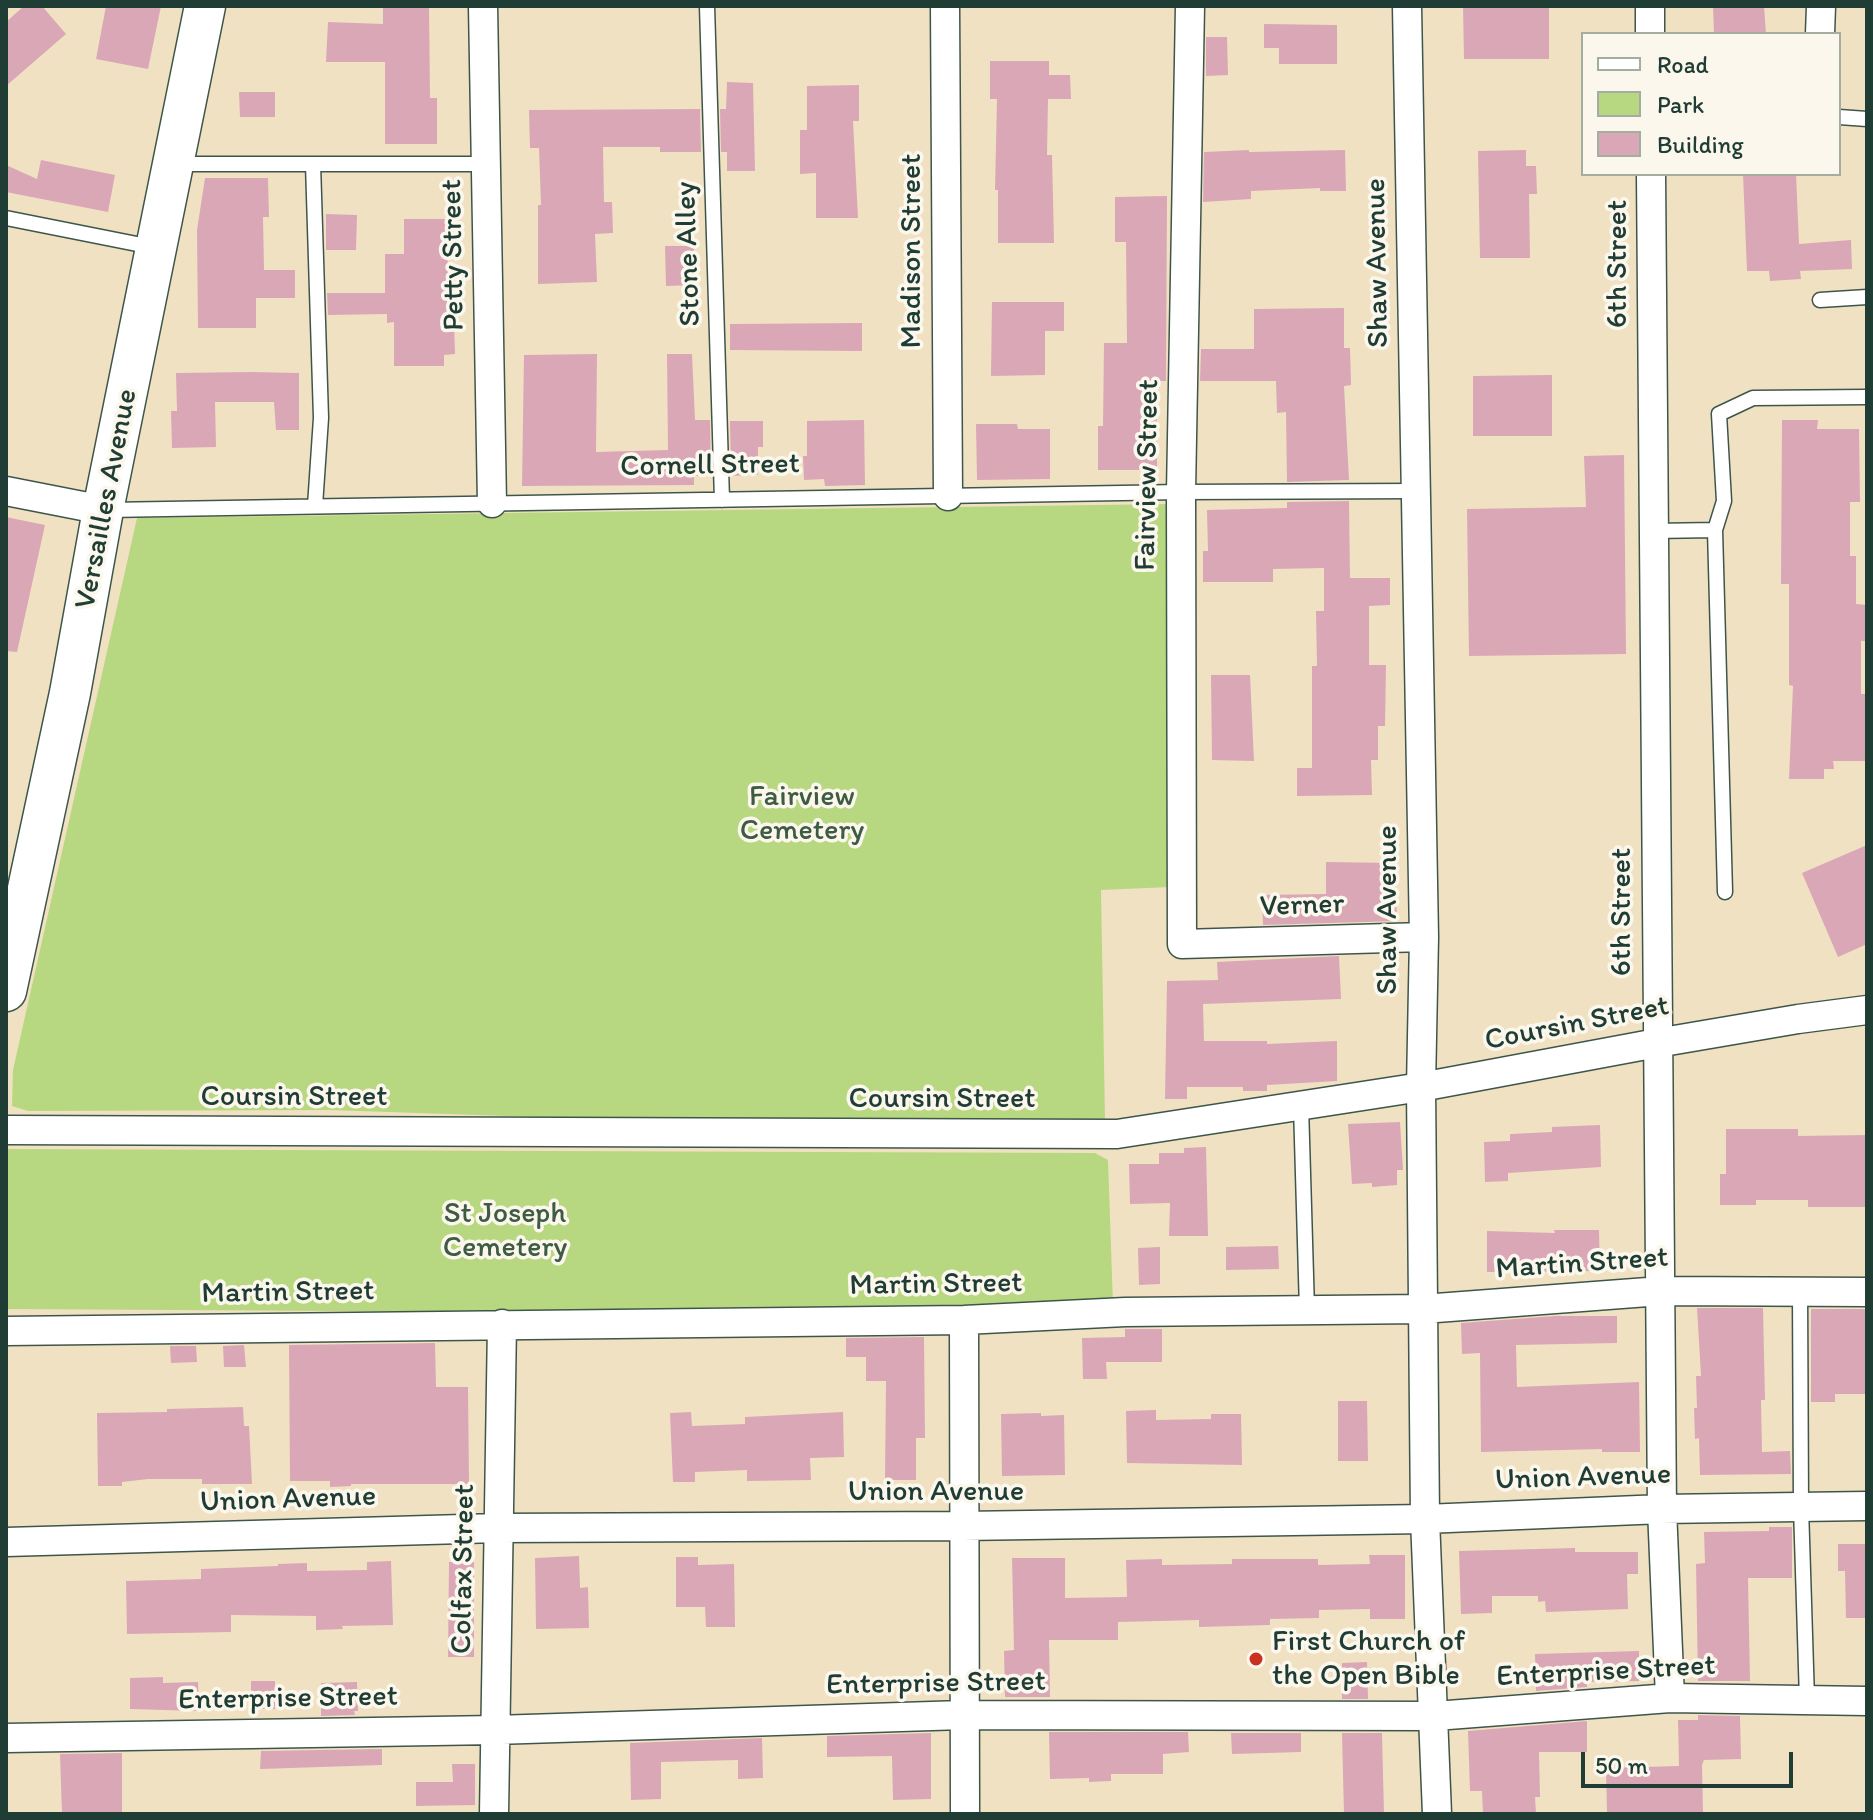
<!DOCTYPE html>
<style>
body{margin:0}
#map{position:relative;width:1873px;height:1820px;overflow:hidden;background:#f1e1c3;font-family:Itim,sans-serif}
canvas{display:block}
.frame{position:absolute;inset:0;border:8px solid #1f3d34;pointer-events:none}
.legend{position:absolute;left:1581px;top:32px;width:260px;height:144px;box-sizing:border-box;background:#fbf7ec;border:2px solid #a3ada2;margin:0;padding:10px 14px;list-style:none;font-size:24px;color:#1f3d34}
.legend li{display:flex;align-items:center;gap:16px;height:40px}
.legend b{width:40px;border:2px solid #a3ada2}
.scale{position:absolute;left:1581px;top:1752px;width:212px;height:36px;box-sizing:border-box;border:4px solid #1f3d34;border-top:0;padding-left:10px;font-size:24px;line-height:28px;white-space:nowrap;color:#1f3d34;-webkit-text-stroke:6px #fbf7ec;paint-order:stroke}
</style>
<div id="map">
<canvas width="1873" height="1820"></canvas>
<div class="frame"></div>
<ul class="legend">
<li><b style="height:10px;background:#fff"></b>Road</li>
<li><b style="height:22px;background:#b7d880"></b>Park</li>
<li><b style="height:22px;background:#daa7b7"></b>Building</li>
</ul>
<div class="scale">50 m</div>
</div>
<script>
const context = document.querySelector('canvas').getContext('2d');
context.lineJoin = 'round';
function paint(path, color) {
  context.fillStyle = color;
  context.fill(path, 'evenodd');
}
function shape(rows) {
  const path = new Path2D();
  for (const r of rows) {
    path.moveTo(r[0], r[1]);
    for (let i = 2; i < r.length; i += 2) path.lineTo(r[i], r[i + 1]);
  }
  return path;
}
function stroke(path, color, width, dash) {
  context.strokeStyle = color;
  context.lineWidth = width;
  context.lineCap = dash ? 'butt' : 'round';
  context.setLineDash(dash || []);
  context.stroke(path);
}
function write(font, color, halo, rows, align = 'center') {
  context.font = font + ' Itim,sans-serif';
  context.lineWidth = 7;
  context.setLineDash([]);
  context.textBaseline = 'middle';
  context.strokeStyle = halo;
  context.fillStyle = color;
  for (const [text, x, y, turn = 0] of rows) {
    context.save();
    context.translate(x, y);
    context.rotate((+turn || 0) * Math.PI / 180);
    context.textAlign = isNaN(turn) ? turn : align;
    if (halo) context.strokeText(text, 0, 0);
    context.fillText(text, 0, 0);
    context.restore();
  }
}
const green = shape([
 [1170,504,1170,887,1101,890,1105,1120,567,1118,329,1110,28,1111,12,1106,13,1070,137,518],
 [6,1149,1095,1153,1108,1160,1113,1305,746,1307,505,1312,6,1309]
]);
const building = shape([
 [24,6,42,6,66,34,6,86,6,22],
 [106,6,161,6,148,69,96,59],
 [383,6,429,6,430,98,437,98,437,144,385,144,385,62,326,62,328,22,383,24],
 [1463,6,1549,6,1549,59,1464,59],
 [1713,6,1764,6,1766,34,1714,34],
 [1264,24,1337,25,1337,64,1279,64,1279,48,1264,48],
 [1206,37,1227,37,1228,75,1206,76],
 [990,61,1049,61,1049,75,1070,75,1071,99,1048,99,1047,155,1052,155,1054,243,998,243,998,190,995,190,997,99,990,99],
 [727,82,753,83,755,171,727,171,727,152,721,152,720,109,726,109],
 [859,85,859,121,853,121,858,218,816,218,816,173,800,174,800,130,807,130,807,86],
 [239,92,275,92,275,117,240,117],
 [700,109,701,152,660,152,660,147,603,147,604,202,612,202,613,233,595,234,597,282,538,284,538,205,541,205,539,148,530,148,529,110],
 [1249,150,1249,152,1345,150,1346,191,1320,191,1320,188,1251,191,1251,199,1203,202,1204,152],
 [1526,150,1526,166,1536,166,1537,194,1529,194,1530,258,1480,258,1478,151],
 [41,160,115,175,108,212,6,192,6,165,37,179],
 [1743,174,1796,174,1799,244,1851,240,1852,269,1800,271,1801,279,1770,281,1769,271,1747,271],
 [205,178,268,178,269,217,263,217,264,270,295,270,295,298,256,298,256,328,198,328,197,230],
 [1167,196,1166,381,1160,381,1160,388,1157,388,1157,470,1098,470,1098,426,1103,426,1104,343,1127,343,1126,242,1115,242,1115,197],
 [326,214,357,215,356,250,326,250],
 [404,219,446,219,449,292,458,292,459,322,454,322,455,354,444,355,444,366,394,366,394,322,387,323,387,314,328,315,327,293,385,293,385,254,404,254],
 [665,246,694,246,695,285,666,286],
 [992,302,1064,302,1064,331,1045,331,1045,375,991,376],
 [1344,308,1344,348,1350,348,1351,385,1344,386,1349,480,1287,482,1286,412,1277,413,1276,381,1200,381,1201,349,1254,349,1254,309],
 [862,323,862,351,730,350,730,324],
 [597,354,596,452,668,450,667,354,692,354,695,420,710,420,711,476,694,476,694,485,522,486,524,355],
 [251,372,299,373,299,430,276,430,274,402,215,402,216,447,172,448,171,411,177,411,176,373],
 [1552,375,1552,436,1473,436,1473,376],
 [864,420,865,485,825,486,824,479,804,480,803,456,807,456,807,421],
 [1782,420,1818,420,1817,429,1859,429,1860,502,1850,502,1850,556,1856,556,1856,604,1867,605,1867,641,1861,641,1861,694,1867,694,1867,761,1833,761,1834,769,1824,769,1824,779,1789,779,1793,686,1789,685,1789,584,1781,584],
 [730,421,763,421,763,447,758,447,758,475,731,476],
 [976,424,1017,424,1018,429,1050,429,1050,479,977,480],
 [1624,455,1626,654,1469,656,1467,509,1586,507,1584,456],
 [1349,501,1350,578,1390,578,1390,605,1369,606,1369,665,1386,665,1385,726,1378,726,1378,760,1371,760,1372,795,1297,796,1297,768,1312,768,1312,666,1317,666,1316,611,1324,611,1324,568,1273,569,1273,582,1203,582,1203,551,1208,551,1207,510,1287,508,1287,502],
 [6,517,45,525,17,652,6,651],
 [1211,675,1250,675,1254,761,1212,760],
 [1867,845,1867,944,1838,957,1802,873],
 [1326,862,1395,863,1397,921,1263,925,1262,895,1326,894],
 [1339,956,1341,999,1203,1004,1204,1041,1267,1041,1267,1044,1337,1041,1337,1081,1267,1085,1267,1091,1243,1091,1243,1087,1187,1087,1187,1099,1165,1099,1167,981,1218,980,1217,962],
 [1400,1122,1403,1170,1397,1170,1397,1185,1372,1187,1372,1183,1352,1184,1348,1124],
 [1600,1125,1601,1167,1508,1173,1508,1181,1485,1182,1484,1142,1510,1141,1510,1134,1552,1132,1552,1127],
 [1726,1129,1798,1129,1798,1136,1867,1135,1867,1207,1808,1207,1808,1200,1756,1200,1756,1205,1720,1205,1720,1174,1726,1174],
 [1206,1147,1208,1236,1169,1236,1170,1203,1130,1204,1129,1164,1159,1164,1159,1153,1184,1153,1184,1148],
 [1554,1230,1599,1230,1600,1271,1487,1272,1487,1231,1555,1233],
 [1278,1246,1279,1269,1226,1270,1226,1247],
 [1160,1247,1160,1284,1139,1285,1138,1248],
 [1697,1308,1763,1308,1765,1400,1761,1400,1762,1452,1790,1451,1791,1474,1700,1475,1699,1438,1695,1439,1694,1408,1697,1408,1696,1376,1701,1376],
 [1811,1309,1867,1309,1867,1394,1835,1394,1835,1402,1811,1402],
 [1555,1316,1617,1316,1617,1343,1516,1345,1517,1387,1639,1382,1640,1452,1602,1452,1602,1449,1481,1452,1480,1353,1462,1354,1461,1323],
 [1125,1329,1162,1329,1162,1362,1106,1362,1107,1379,1083,1379,1082,1338,1125,1337],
 [924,1337,925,1438,916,1438,916,1480,885,1480,886,1381,866,1381,866,1357,846,1357,846,1338],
 [435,1343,436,1387,468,1387,469,1484,351,1484,351,1486,330,1487,330,1481,290,1481,289,1345],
 [244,1345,246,1367,224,1367,223,1346],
 [170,1346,196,1346,197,1362,171,1363],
 [1338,1401,1367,1401,1368,1461,1338,1461],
 [243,1407,244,1426,249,1426,252,1484,202,1484,202,1479,148,1479,122,1482,122,1486,98,1486,97,1413,167,1412,167,1409],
 [1156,1410,1156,1420,1211,1419,1211,1414,1241,1414,1242,1465,1127,1463,1126,1411],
 [691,1412,692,1426,745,1424,745,1417,843,1412,844,1457,810,1458,811,1480,747,1481,747,1470,695,1472,695,1482,673,1482,670,1413],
 [1041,1413,1041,1416,1064,1415,1065,1475,1002,1476,1001,1414],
 [1769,1527,1792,1527,1792,1578,1748,1578,1750,1681,1698,1681,1696,1564,1705,1563,1704,1532,1769,1531],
 [1838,1544,1867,1544,1867,1618,1846,1618,1845,1571,1838,1571],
 [1575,1548,1575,1552,1638,1552,1638,1574,1627,1574,1628,1609,1546,1612,1545,1601,1538,1602,1538,1596,1492,1596,1492,1613,1461,1614,1459,1551],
 [1369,1555,1405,1555,1405,1619,1370,1619,1370,1609,1319,1610,1319,1618,1270,1619,1270,1625,1199,1627,1199,1620,1118,1622,1118,1640,1049,1640,1050,1697,1005,1697,1004,1651,1014,1650,1012,1558,1065,1558,1065,1598,1127,1597,1126,1560,1162,1559,1162,1565,1232,1564,1232,1559,1318,1559,1318,1565,1370,1564],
 [579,1556,580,1588,588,1587,589,1628,536,1629,535,1558],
 [676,1557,698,1557,698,1565,734,1564,735,1627,706,1627,705,1607,676,1607],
 [391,1561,393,1625,342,1626,343,1629,316,1630,316,1616,231,1615,231,1632,127,1634,126,1581,201,1579,201,1569,278,1566,278,1564,307,1563,307,1571,367,1570,367,1562],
 [449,1562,474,1562,474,1657,448,1657],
 [1639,1651,1639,1681,1587,1682,1587,1687,1536,1691,1535,1654],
 [1367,1662,1368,1699,1342,1699,1342,1663],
 [163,1677,163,1683,198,1682,199,1711,130,1709,130,1678],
 [251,1681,275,1681,275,1709,251,1709],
 [357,1682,358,1711,354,1711,355,1715,321,1716,321,1683],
 [1698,1715,1740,1716,1741,1759,1704,1760,1702,1765,1703,1814,1607,1814,1606,1768,1679,1766,1678,1720,1698,1720],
 [1587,1721,1587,1752,1539,1752,1540,1797,1535,1797,1536,1814,1483,1814,1482,1791,1470,1791,1468,1731],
 [1049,1732,1188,1732,1189,1752,1163,1754,1163,1774,1111,1774,1111,1781,1089,1782,1089,1778,1050,1779],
 [931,1733,931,1799,893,1800,892,1756,827,1757,827,1736],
 [1231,1733,1301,1733,1301,1752,1232,1754],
 [1342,1733,1382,1733,1384,1814,1344,1814],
 [762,1738,763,1778,738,1779,738,1760,661,1762,661,1799,631,1800,630,1743],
 [382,1749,382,1765,260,1769,261,1751],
 [122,1753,122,1814,62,1814,60,1754],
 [452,1764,475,1764,475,1805,416,1806,416,1782,453,1782]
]);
const lane = shape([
 [707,6,722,500],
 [1839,117,1867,119],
 [175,164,486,164],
 [313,164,321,418,315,506],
 [6,218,152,247],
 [1820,300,1867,297],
 [107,510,1181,492,1417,491],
 [1715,530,1725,892],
 [1654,531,1715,530,1724,501,1719,414,1753,398,1867,397],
 [1301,1106,1307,1310],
 [1800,1291,1801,1507,1807,1700]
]);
const street = shape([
 [483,6,492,503],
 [945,6,948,496],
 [1190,6,1181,492,1182,944,1424,937],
 [1407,6,1424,937,1421,1087,1425,1519,1437,1814],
 [1650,6,1650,34],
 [1820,34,1821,6],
 [1651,174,1662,1509,1670,1698],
 [6,491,103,510],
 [6,1130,1117,1134,1421,1087,1657,1043,1798,1019,1867,1010],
 [964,1320,965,1814],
 [6,1331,964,1320,1125,1312,1423,1309,1661,1291,1867,1292],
 [6,1542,498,1528,963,1526,1425,1519,1662,1509,1867,1506],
 [6,1738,495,1730,963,1715,1435,1716,1670,1698,1867,1701],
 [494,1814,502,1324]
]);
const secondary = shape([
 [6,991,70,693,103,510,205,6]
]);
const markers = [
 [1256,1659,8,"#c8321e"]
];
const streetNames = [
 ["Madison Street",912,251,-90],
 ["Stone Alley",689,254,-92],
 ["Petty Street",454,255,-91],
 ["Shaw Avenue",1378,263,-91],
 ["6th Street",1618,264,-90],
 ["Cornell Street",710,466,-1],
 ["Fairview Street",1148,475,-89],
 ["Versailles Avenue",107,499,-79],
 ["Verner",1302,906,-2],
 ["Shaw Avenue",1388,910,-90],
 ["6th Street",1622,912,-90],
 ["Coursin Street",1577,1024,-11],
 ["Coursin Street",294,1097],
 ["Coursin Street",942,1099],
 ["Martin Street",1582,1264,-4],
 ["Martin Street",936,1285,-1],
 ["Martin Street",288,1293,-1],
 ["Union Avenue",1583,1478,-2],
 ["Union Avenue",936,1492],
 ["Union Avenue",288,1500,-2],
 ["Colfax Street",464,1569,-89],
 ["Enterprise Street",1606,1672,-3],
 ["Enterprise Street",936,1684,-1],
 ["Enterprise Street",288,1699,-1]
];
const parkNames = [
 ["Fairview",802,797],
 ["Cemetery",802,831],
 ["St Joseph",505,1214],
 ["Cemetery",505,1248]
];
const poiNames = [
 ["First Church of",1272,1642],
 ["the Open Bible",1272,1676]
];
paint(green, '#b7d880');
paint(building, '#daa7b7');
stroke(lane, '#3e5649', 17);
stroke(street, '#3e5649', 31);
stroke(secondary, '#3e5649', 43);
stroke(lane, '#fff', 14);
stroke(street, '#fff', 28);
stroke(secondary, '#fff', 40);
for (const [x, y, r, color] of markers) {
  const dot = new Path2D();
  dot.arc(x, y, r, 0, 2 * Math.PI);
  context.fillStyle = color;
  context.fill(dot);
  stroke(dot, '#fbf7ec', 3);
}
write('30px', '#1f3d34', '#fbf7ec', streetNames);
write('30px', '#3d5c43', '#fbf7ec', parkNames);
write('30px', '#1f3d34', '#fbf7ec', poiNames, 'left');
</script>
